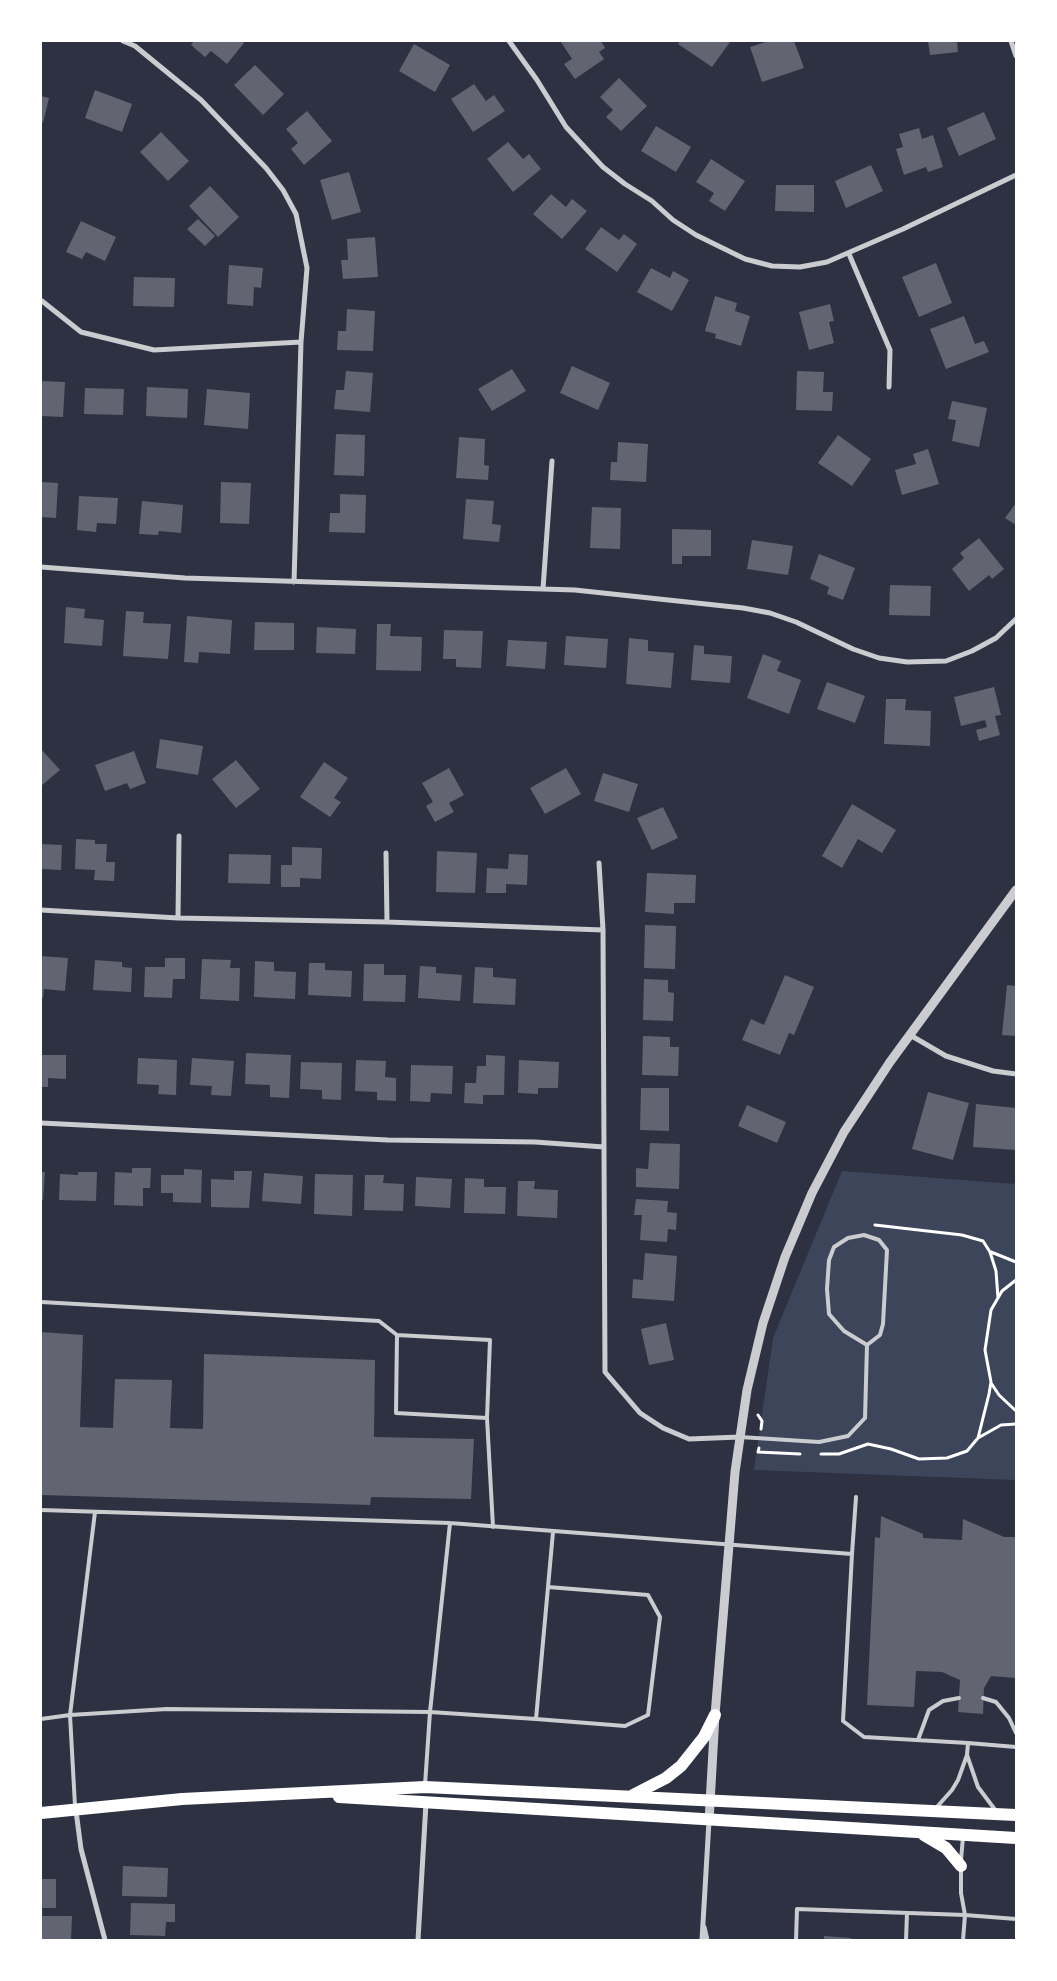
<!DOCTYPE html>
<style>
body{margin:0}
#map{position:relative;width:1057px;height:1981px;overflow:hidden;background:#2d3142;font-family:Montserrat,sans-serif}
canvas{display:block}
.frame{position:absolute;inset:0;border:42px solid #fff;pointer-events:none}
</style>
<div id="map">
<canvas width="1057" height="1981"></canvas>
<div class="frame"></div>
</div>
<script>
const context = document.querySelector('canvas').getContext('2d');
context.lineJoin = 'round';
function paint(path, color) {
  context.fillStyle = color;
  context.fill(path, 'evenodd');
}
function shape(rows) {
  const path = new Path2D();
  for (const r of rows) {
    path.moveTo(r[0], r[1]);
    for (let i = 2; i < r.length; i += 2) path.lineTo(r[i], r[i + 1]);
  }
  return path;
}
function stroke(path, color, width, dash) {
  context.strokeStyle = color;
  context.lineWidth = width;
  context.lineCap = dash ? 'butt' : 'round';
  context.setLineDash(dash || []);
  context.stroke(path);
}
const green = shape([
 [842,1171,1016,1184,1016,1480,754,1470,773,1338]
]);
const building = shape([
 [194,41,242,41,244,43,227,64,211,51,205,57,191,45],
 [562,41,601,41,605,48,599,52,604,59,575,79,564,64,572,59,561,42],
 [680,41,728,41,730,42,712,67,678,44],
 [769,41,794,41,804,68,762,82,750,47],
 [928,41,957,41,958,52,930,55],
 [414,44,450,65,435,92,399,71],
 [255,65,284,94,263,115,234,85],
 [619,78,647,106,621,131,606,117,613,110,600,97],
 [474,84,486,101,494,95,505,111,473,132,451,99],
 [95,90,132,104,122,132,85,118],
 [41,96,49,98,43,123,41,122],
 [307,111,332,141,304,165,291,149,298,143,286,129],
 [984,112,996,139,959,156,947,128],
 [656,126,691,147,676,172,641,151],
 [919,128,922,139,933,135,943,167,928,172,926,167,904,175,896,149,903,147,899,134],
 [161,132,189,161,168,181,140,152],
 [508,142,523,159,529,154,541,169,513,192,487,159],
 [711,159,745,181,725,211,709,201,714,193,696,182],
 [871,165,883,191,846,208,835,181],
 [349,172,361,212,332,220,320,180],
 [776,185,814,185,814,212,775,211],
 [210,186,239,217,218,237,189,206],
 [551,194,566,207,572,199,587,211,562,239,533,214],
 [198,219,215,236,205,246,187,229],
 [81,221,116,237,105,261,86,252,82,259,66,252],
 [601,227,619,240,624,234,637,244,617,272,585,249],
 [375,237,378,277,343,279,341,260,348,260,347,239],
 [936,263,952,303,919,317,902,277],
 [229,265,263,268,261,288,254,287,253,306,227,304],
 [651,268,670,278,673,271,689,280,672,311,637,292],
 [134,277,175,278,174,307,133,306],
 [715,296,737,303,735,311,750,316,741,346,715,338,716,334,705,331],
 [830,304,834,321,829,322,834,343,809,350,799,312],
 [347,309,375,311,373,351,337,350,338,331,346,331],
 [964,316,975,344,984,341,989,352,946,369,930,329],
 [572,366,610,383,598,410,560,393],
 [512,369,526,391,492,411,478,389],
 [346,371,373,373,370,412,334,409,336,390,344,390],
 [797,371,824,372,823,392,833,392,832,411,796,410],
 [41,381,65,382,63,417,41,416],
 [147,387,188,389,187,418,146,416],
 [85,388,124,389,123,415,84,414],
 [207,389,250,393,248,429,204,425],
 [952,401,987,408,979,447,952,441,956,420,948,419],
 [336,434,365,435,364,476,334,475],
 [838,435,871,459,852,486,818,463],
 [459,437,485,439,484,465,489,466,488,480,456,478],
 [618,442,648,444,646,482,610,480,611,462,617,462],
 [928,449,939,484,902,495,895,470,916,464,913,454],
 [41,482,58,483,56,518,41,517],
 [221,482,251,483,249,524,220,523],
 [340,494,366,495,365,533,329,532,330,513,340,513],
 [79,496,118,498,116,524,97,523,96,532,77,530],
 [466,499,494,501,492,524,501,525,499,542,463,539],
 [142,501,183,505,181,533,159,531,158,535,139,534],
 [1016,503,1016,525,1005,518],
 [592,507,621,508,620,549,590,548],
 [672,529,711,530,711,556,682,556,682,564,672,564],
 [979,538,1004,569,992,579,989,575,969,591,952,569,964,558,960,553],
 [752,540,793,546,788,575,747,569],
 [819,554,855,568,843,600,827,594,829,587,810,579],
 [890,585,931,586,930,616,889,615],
 [66,607,85,609,84,618,104,620,102,646,64,643],
 [126,611,144,612,143,623,171,624,168,659,123,656],
 [187,616,232,620,230,654,199,652,198,663,184,662],
 [255,622,294,623,294,650,254,650],
 [377,624,391,624,390,636,422,637,421,671,376,670],
 [317,627,356,629,355,654,316,653],
 [444,630,483,631,481,668,456,667,456,659,443,659],
 [566,636,608,639,606,668,564,665],
 [629,638,648,640,648,651,674,653,671,688,626,684],
 [508,640,547,642,545,669,506,666],
 [694,645,704,646,704,654,732,656,730,683,691,680],
 [763,654,781,661,777,671,801,680,789,714,747,698],
 [827,682,865,696,855,723,817,709],
 [994,687,1001,715,995,716,1000,735,979,741,976,730,987,727,985,720,961,726,954,697],
 [886,699,906,699,905,710,931,711,930,746,884,744],
 [160,739,203,746,198,775,156,768],
 [41,749,60,770,41,786],
 [134,751,146,783,130,789,127,783,105,791,95,765],
 [236,760,260,789,236,808,212,779],
 [324,762,348,778,334,798,341,802,330,817,300,797],
 [449,768,464,795,449,803,454,812,435,822,426,806,433,802,422,783],
 [566,768,581,794,545,814,530,788],
 [603,773,638,784,629,812,594,801],
 [852,804,896,830,882,853,858,839,842,868,822,856],
 [663,807,678,838,652,850,637,818],
 [76,839,95,840,95,844,107,844,106,862,115,862,114,881,94,880,95,870,75,869],
 [41,844,62,845,61,870,41,869],
 [292,847,322,848,321,879,300,878,300,887,281,887,281,865,292,865],
 [437,851,477,853,475,893,436,892],
 [229,854,271,855,270,884,228,883],
 [509,854,528,855,527,885,506,884,506,893,486,893,487,868,508,869],
 [647,873,696,875,695,903,674,903,674,914,645,912],
 [645,925,676,926,675,969,644,968],
 [41,956,68,958,65,991,44,989,43,998,41,997],
 [165,958,185,958,185,979,173,979,172,998,144,997,145,967,165,967],
 [202,959,231,960,230,968,240,968,239,1001,200,999],
 [95,960,122,962,122,967,132,968,131,992,93,990],
 [255,961,274,962,274,971,296,972,295,999,254,997],
 [309,963,325,963,325,970,352,971,351,997,308,995],
 [364,964,384,964,384,975,406,975,405,1002,363,1001],
 [420,966,436,967,436,973,462,975,460,1001,418,998],
 [475,967,493,968,493,977,516,979,515,1005,473,1003],
 [785,975,814,987,794,1035,789,1033,780,1055,742,1040,751,1019,764,1025],
 [644,979,668,980,668,992,674,993,673,1021,643,1020],
 [1007,985,1016,986,1016,1036,1002,1035],
 [643,1036,670,1037,670,1047,679,1047,678,1076,642,1075],
 [246,1053,291,1055,289,1098,270,1097,270,1085,245,1084],
 [41,1055,66,1055,66,1079,48,1078,48,1087,41,1087],
 [486,1055,505,1056,504,1095,483,1095,483,1104,464,1103,465,1083,476,1083,477,1066,486,1066],
 [138,1058,177,1060,176,1095,158,1094,159,1085,137,1084],
 [192,1058,234,1061,231,1096,211,1095,212,1086,190,1085],
 [356,1060,386,1061,385,1077,396,1078,396,1101,377,1100,377,1092,355,1091],
 [519,1060,559,1062,558,1088,538,1088,538,1094,518,1093],
 [301,1062,342,1063,341,1100,322,1099,322,1090,300,1089],
 [411,1065,453,1066,452,1094,431,1093,430,1102,410,1101],
 [641,1088,669,1088,669,1131,640,1130],
 [928,1092,969,1103,953,1160,912,1149],
 [976,1104,1016,1108,1016,1150,973,1147],
 [747,1105,786,1122,777,1143,738,1126],
 [650,1143,680,1144,679,1189,636,1187,636,1168,648,1169],
 [132,1168,151,1168,150,1188,143,1188,143,1206,114,1205,115,1172,132,1173],
 [184,1169,202,1170,201,1203,173,1202,173,1193,161,1193,161,1175,184,1175],
 [234,1171,252,1171,249,1208,211,1207,211,1179,234,1180],
 [41,1172,45,1172,43,1200,41,1200],
 [78,1172,97,1172,96,1201,59,1200,60,1174,78,1175],
 [264,1173,303,1176,301,1204,262,1201],
 [315,1174,353,1175,352,1216,314,1214],
 [365,1175,384,1175,383,1183,404,1184,403,1211,364,1210],
 [416,1177,452,1179,450,1208,415,1206],
 [465,1178,484,1179,484,1187,506,1187,505,1214,464,1213],
 [518,1181,535,1181,534,1189,558,1190,557,1218,517,1216],
 [636,1199,668,1201,667,1212,677,1213,676,1230,668,1229,667,1242,640,1240,642,1215,634,1215],
 [645,1253,677,1256,674,1301,632,1298,633,1279,643,1280],
 [666,1323,674,1360,649,1365,641,1329],
 [41,1332,83,1335,80,1427,113,1428,115,1379,172,1380,170,1428,203,1429,204,1354,375,1360,374,1437,474,1439,471,1499,371,1497,370,1505,41,1495],
 [881,1516,923,1534,923,1538,962,1540,963,1519,1004,1537,1016,1537,1016,1678,991,1676,984,1688,983,1714,958,1712,960,1680,942,1672,916,1671,914,1707,867,1705,875,1537,880,1538],
 [123,1866,168,1868,167,1897,122,1896],
 [41,1879,56,1879,56,1908,41,1908],
 [131,1903,175,1904,175,1922,166,1922,165,1936,130,1935],
 [41,1916,72,1916,71,1940,41,1940],
 [824,1936,851,1938,851,1940,824,1940]
]);
const path = shape([
 [875,1225,962,1235,983,1241,990,1252,996,1271,998,1298],
 [991,1252,1016,1262],
 [991,1383,999,1395,1016,1411],
 [758,1415,762,1421,761,1429],
 [978,1438,989,1394,991,1382,985,1350,991,1310,1002,1291,1016,1280],
 [759,1448,758,1452,800,1454],
 [821,1454,839,1454,868,1444,891,1449,919,1459,947,1458,967,1451,978,1438,1001,1425,1016,1424]
]);
const service = shape([
 [41,1302,379,1321,397,1335],
 [487,1418,490,1340,397,1335,396,1413,487,1418,493,1527],
 [740,1437,819,1442,848,1436,865,1418,867,1345,880,1335,883,1324,887,1250,879,1240,864,1235,848,1238,834,1247,829,1260,827,1289,829,1314,844,1331,867,1345],
 [41,1510,450,1523,852,1554,843,1721,864,1737,968,1743],
 [852,1554,856,1497],
 [983,1698,996,1702,1009,1718,1016,1733],
 [41,1719,70,1715,167,1709,430,1712,536,1719,553,1532],
 [536,1719,625,1726,648,1715,660,1617,648,1595,548,1587],
 [918,1740,929,1710,943,1701,959,1698],
 [967,1755,978,1787,996,1811],
 [425,1785,430,1712,450,1523],
 [75,1806,70,1715,95,1512],
 [936,1808,952,1790,958,1780,967,1755,968,1743,1016,1747],
 [961,1860,963,1837],
 [961,1867,961,1893,965,1915,963,1940],
 [796,1940,797,1909,965,1915,1016,1919],
 [906,1940,907,1913]
]);
const minor = shape([
 [123,41,135,46,201,100,266,168,283,190,296,214,307,268,301,342,294,582],
 [509,41,537,80,566,127,603,167,625,184,652,201,673,220,696,235,745,259,772,266,800,267,827,262,903,229,1016,175],
 [1011,41,1016,56],
 [849,254,890,350,889,387],
 [42,301,81,332,154,350,301,342],
 [41,567,185,578,575,590,743,608,770,613,796,622,853,649,879,658,907,662,946,661,972,651,996,638,1016,619],
 [543,589,552,461],
 [386,853,387,922],
 [599,863,603,930,605,1372,640,1413,663,1428,689,1439,740,1437],
 [41,910,178,918,387,922,603,930],
 [178,918,179,836],
 [910,1035,946,1056,993,1071,1016,1074],
 [41,1123,388,1140,535,1142,604,1147],
 [76,1811,81,1849,105,1940],
 [704,1927,707,1940],
 [418,1940,426,1803],
 [702,1940,709,1821]
]);
const tertiary = shape([
 [709,1821,715,1715,735,1472,747,1390,763,1323,785,1257,812,1193,844,1132,890,1062,1016,890]
]);
const primary = shape([
 [633,1795,666,1778,681,1766,704,1737,715,1715],
 [339,1797,1016,1838],
 [41,1813,182,1799,425,1787,1016,1815],
 [924,1835,946,1848,961,1866]
]);
paint(green, '#3c4559');
paint(building, '#626471');
stroke(path, '#fff', 3);
stroke(service, '#caccd0', 4);
stroke(minor, '#caccd0', 5);
stroke(tertiary, '#caccd0', 9);
stroke(primary, '#fff', 12);
</script>
